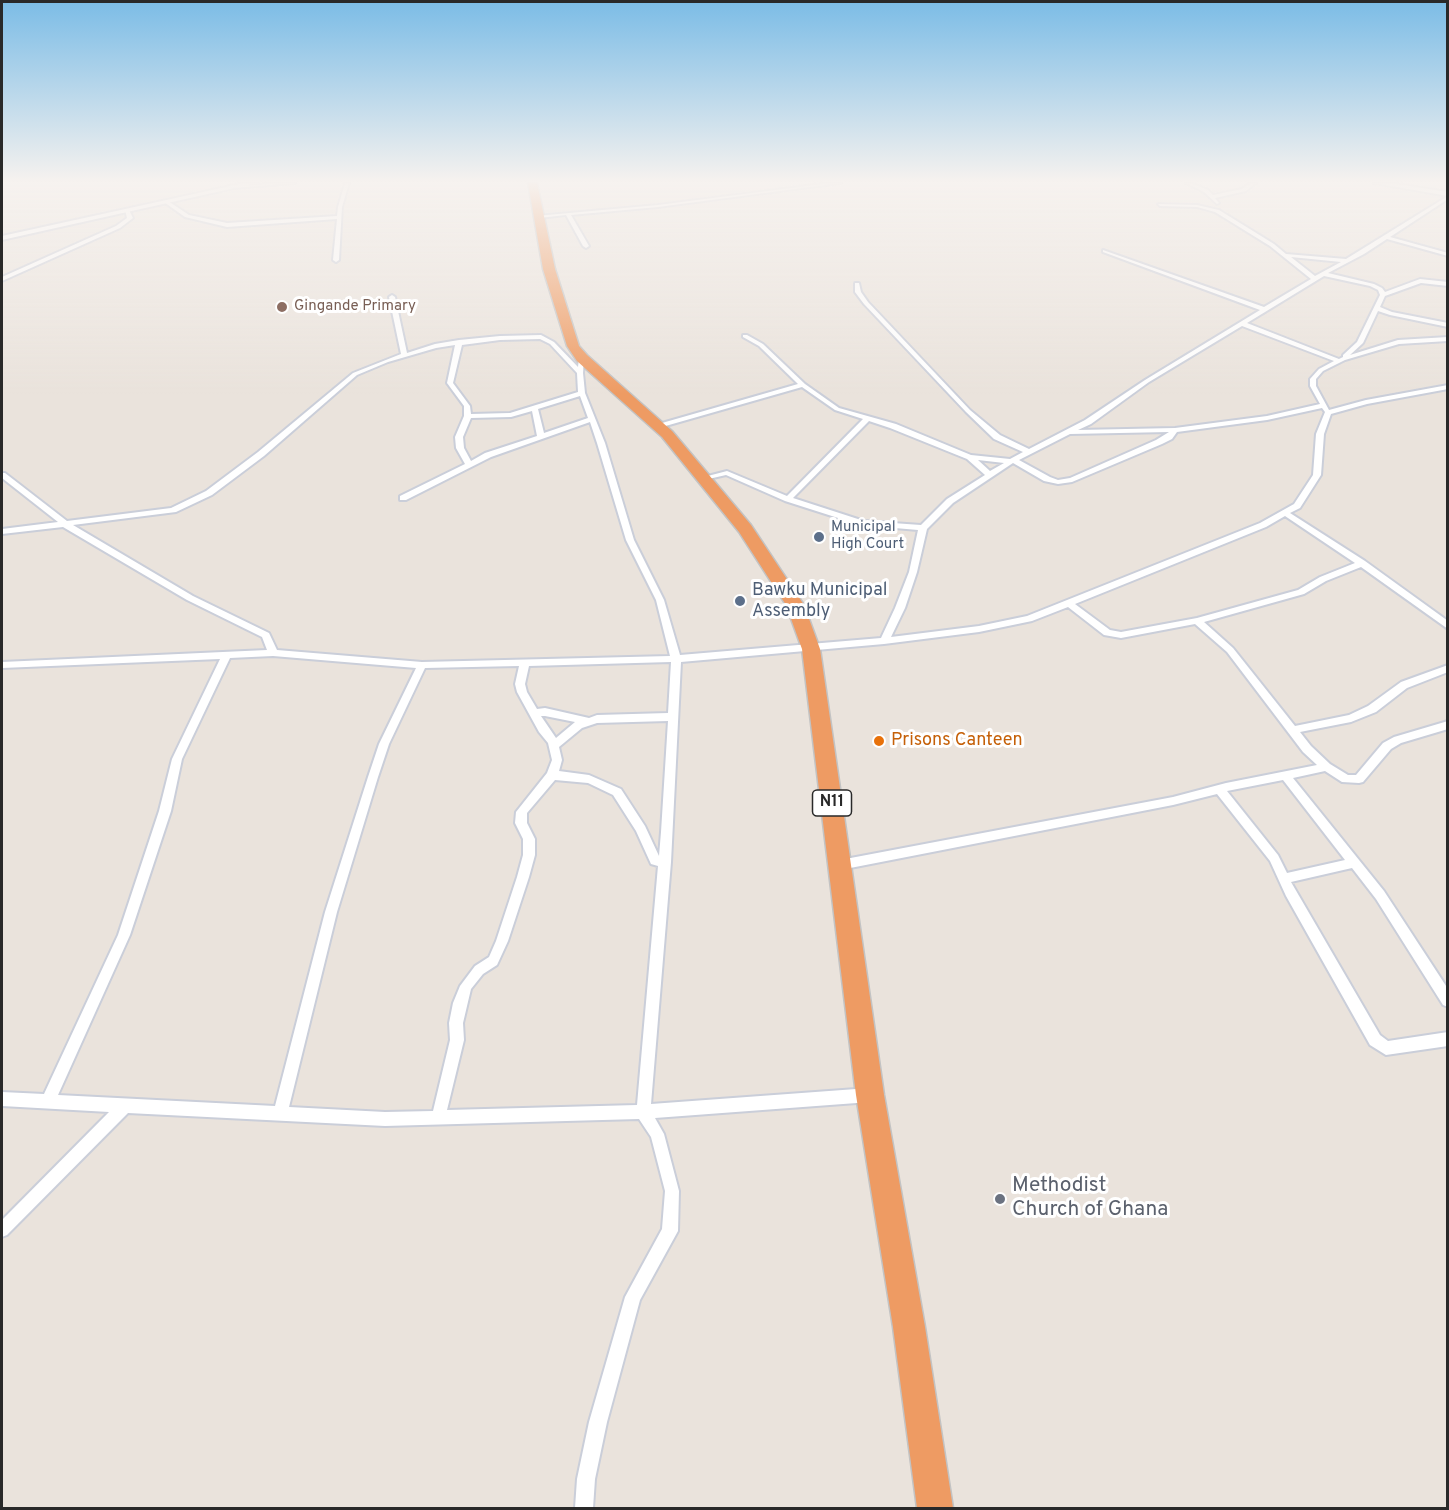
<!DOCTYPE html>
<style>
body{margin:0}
#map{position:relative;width:1449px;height:1510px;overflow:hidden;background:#eae3dc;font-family:Overpass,sans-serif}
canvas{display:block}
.frame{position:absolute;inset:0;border:3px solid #292929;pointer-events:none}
</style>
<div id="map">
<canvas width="1449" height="1510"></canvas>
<div class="frame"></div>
</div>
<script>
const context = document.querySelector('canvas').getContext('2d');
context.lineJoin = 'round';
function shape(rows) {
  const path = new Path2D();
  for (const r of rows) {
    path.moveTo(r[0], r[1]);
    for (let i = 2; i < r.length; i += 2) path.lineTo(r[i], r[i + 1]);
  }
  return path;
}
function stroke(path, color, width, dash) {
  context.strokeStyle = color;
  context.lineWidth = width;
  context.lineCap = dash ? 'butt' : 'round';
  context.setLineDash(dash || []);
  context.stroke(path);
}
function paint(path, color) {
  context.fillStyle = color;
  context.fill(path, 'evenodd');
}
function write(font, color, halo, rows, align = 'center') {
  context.font = font + ' Overpass,sans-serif';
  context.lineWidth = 6;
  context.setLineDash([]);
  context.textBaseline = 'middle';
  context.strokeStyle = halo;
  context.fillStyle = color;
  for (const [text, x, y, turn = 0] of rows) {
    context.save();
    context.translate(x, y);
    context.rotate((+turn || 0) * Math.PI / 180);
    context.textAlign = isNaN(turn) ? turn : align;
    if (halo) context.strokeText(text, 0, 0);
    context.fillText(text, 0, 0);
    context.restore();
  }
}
const street = shape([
 [277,183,295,183,234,188,232,187,277,183],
 [345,183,349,183,342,207,339,260,336,262,333,260,337,219,227,227,185,217,164,202,168,201,189,215,227,223,337,216,338,207,345,183],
 [830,183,841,183,658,207,571,215,589,246,586,248,583,246,566,215,539,218,536,216,658,205,830,183],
 [1186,183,1191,183,1208,190,1213,195,1242,189,1251,183,1256,183,1246,191,1215,198,1219,203,1217,204,1204,192,1186,183],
 [1448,196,1448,199,1390,237,1448,253,1448,256,1387,239,1364,254,1328,273,1374,284,1382,288,1385,292,1420,279,1448,282,1448,286,1421,283,1385,296,1380,307,1392,312,1448,323,1448,327,1390,315,1378,311,1363,343,1350,355,1398,340,1448,337,1448,341,1399,344,1345,360,1323,371,1316,379,1316,386,1329,410,1366,400,1448,385,1448,389,1367,404,1331,414,1324,434,1321,475,1300,508,1290,513,1365,561,1448,621,1448,629,1361,567,1326,581,1304,594,1204,622,1233,648,1295,726,1349,715,1368,706,1401,682,1448,665,1448,672,1407,688,1376,712,1351,722,1300,732,1311,746,1330,764,1348,775,1356,775,1383,743,1394,737,1448,721,1448,729,1401,743,1391,749,1363,782,1359,783,1342,782,1325,771,1293,778,1384,891,1448,989,1448,1007,1443,1005,1376,899,1352,868,1291,882,1380,1035,1388,1041,1448,1032,1448,1046,1386,1055,1370,1045,1286,896,1270,861,1217,794,1173,805,840,870,836,869,834,865,836,861,840,860,1173,797,1226,783,1317,765,1303,752,1227,652,1195,624,1121,638,1104,635,1068,607,1032,621,979,632,884,644,681,662,671,862,651,1104,870,1088,875,1090,877,1095,875,1100,870,1102,655,1118,664,1134,679,1191,678,1231,640,1300,607,1422,595,1479,593,1508,575,1508,577,1479,589,1422,625,1297,662,1229,665,1191,651,1137,639,1119,385,1126,128,1113,7,1235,2,1237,2,1220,109,1112,2,1106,2,1092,44,1094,118,935,159,811,172,759,220,659,2,668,2,662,267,650,262,637,187,600,63,527,2,534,2,529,58,522,2,478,2,473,5,473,67,521,171,508,206,491,258,452,353,373,401,354,389,297,392,295,395,297,407,353,435,344,459,340,500,336,541,335,554,342,578,367,579,358,584,357,583,373,585,393,605,443,634,540,664,600,680,655,881,638,895,608,909,572,918,530,860,525,785,501,726,475,704,480,700,478,727,471,787,496,863,419,835,410,802,387,662,427,655,425,798,384,759,346,743,337,743,335,747,335,763,344,805,384,839,408,896,424,971,455,1010,459,1023,452,994,439,966,412,864,304,855,292,855,283,859,283,861,292,868,302,970,410,1000,435,1029,449,1085,420,1145,380,1260,310,1103,252,1103,250,1264,307,1311,279,1270,246,1215,212,1197,207,1160,206,1158,204,1197,205,1219,210,1274,244,1286,254,1346,259,1448,196],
 [1291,257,1341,262,1315,276,1291,257],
 [1324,276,1370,286,1378,290,1380,295,1357,342,1343,355,1343,357,1339,359,1247,323,1324,276],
 [1242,326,1334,361,1319,369,1310,379,1310,386,1320,404,1267,416,1175,428,1078,430,1091,424,1149,382,1242,326],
 [540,339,550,344,577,373,578,392,510,413,471,414,470,406,453,383,462,345,500,340,540,339],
 [455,345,447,383,464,406,464,416,455,437,456,448,465,464,400,496,400,500,406,500,491,457,590,422,597,443,626,540,656,600,670,656,422,662,277,650,269,633,193,596,73,525,176,512,212,495,264,456,357,375,388,362,436,348,455,345],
 [580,396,588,418,544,433,538,409,580,396],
 [1322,408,1325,412,1316,434,1313,475,1294,504,1260,523,1027,616,979,626,891,637,905,608,917,572,927,529,953,503,1013,463,1044,481,1058,484,1072,482,1162,444,1172,439,1177,432,1267,420,1322,408],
 [532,411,537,436,485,453,471,461,464,448,463,437,471,418,511,417,532,411],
 [869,421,890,428,967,459,985,475,947,499,921,525,864,521,793,498,869,421],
 [1169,432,1156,440,1070,478,1058,480,1050,477,1019,460,1070,434,1169,432],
 [978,460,1004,463,990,471,978,460],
 [1285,516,1355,563,1320,577,1298,590,1197,618,1121,632,1110,630,1075,604,1266,527,1285,516],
 [273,656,416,668,379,744,368,777,325,912,275,1106,58,1095,130,935,171,811,182,759,230,658,273,656],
 [671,662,668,713,597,715,589,718,545,708,537,709,527,692,525,684,529,666,671,662],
 [519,666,515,684,517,692,539,732,548,743,552,760,547,773,516,812,515,823,523,839,523,855,517,877,496,941,489,957,475,966,460,986,453,1003,449,1023,450,1040,433,1111,385,1112,289,1107,337,912,378,777,389,744,425,668,519,666],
 [541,716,545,716,575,722,556,738,541,716],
 [668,721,661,832,659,856,645,826,621,789,589,775,559,771,562,760,559,747,582,728,597,723,668,721],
 [555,780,588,783,613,795,636,831,651,864,658,866,637,1105,447,1110,464,1040,463,1023,471,989,483,974,497,965,508,941,529,877,535,855,535,839,527,823,527,813,555,780],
 [1283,780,1345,860,1287,873,1278,855,1227,791,1283,780],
 [125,210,129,210,133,218,120,228,2,281,2,277,116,226,127,218,125,210]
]);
const secondary = shape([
 [244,183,257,183,2,240,2,236,244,183],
 [1374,183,1390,183,1448,192,1448,196,1374,183]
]);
const highway = shape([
 [528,183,537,183,555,269,579,346,587,355,672,431,751,525,804,605,820,649,884,1095,925,1327,953,1508,917,1508,893,1327,856,1095,802,649,786,605,739,532,662,437,577,361,567,346,543,269,528,183]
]);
const markers = [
 [282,307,6,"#8d6e63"],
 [819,537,6,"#5c6f8a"],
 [740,601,6,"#5c6f8a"],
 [879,741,6,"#e8710a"],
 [1000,1199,6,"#6b7280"]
];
const farEducationnames = [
 ["Gingande Primary",294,307]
];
const farServicenames = [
 ["Municipal",831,528],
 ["High Court",831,545]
];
const shields = [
 [832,803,39]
];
const shieldNames = [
 ["N11",832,803]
];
const serviceNames = [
 ["Bawku Municipal",752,591],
 ["Assembly",752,612]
];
const foodNames = [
 ["Prisons Canteen",891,741]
];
const nearWorshipnames = [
 ["Methodist",1012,1187],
 ["Church of Ghana",1012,1211]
];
stroke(street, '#caced9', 4);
stroke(secondary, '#caced9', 4);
stroke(highway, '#c3c3c3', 3);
paint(street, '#fff');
paint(secondary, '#fff');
paint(highway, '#ee9b63');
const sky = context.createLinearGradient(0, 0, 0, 394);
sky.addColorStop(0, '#7bbce6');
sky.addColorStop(0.46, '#f6f2ef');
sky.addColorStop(1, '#f6f2ef00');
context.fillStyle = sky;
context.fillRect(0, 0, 1449, 394);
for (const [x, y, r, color] of markers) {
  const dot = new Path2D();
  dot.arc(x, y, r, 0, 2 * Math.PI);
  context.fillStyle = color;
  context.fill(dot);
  stroke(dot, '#fff', 2);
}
write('15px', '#785e54', '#fff', farEducationnames, 'left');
write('15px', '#4e5e75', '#fff', farServicenames, 'left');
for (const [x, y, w] of shields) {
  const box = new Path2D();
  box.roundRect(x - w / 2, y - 13, w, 26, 4.5);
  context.fillStyle = '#fff';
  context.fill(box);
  stroke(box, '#292929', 1.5);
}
write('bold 16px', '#292929', null, shieldNames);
write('18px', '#4e5e75', '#fff', serviceNames, 'left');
write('18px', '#c56008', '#fff', foodNames, 'left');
write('21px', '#5b616d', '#fff', nearWorshipnames, 'left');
</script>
